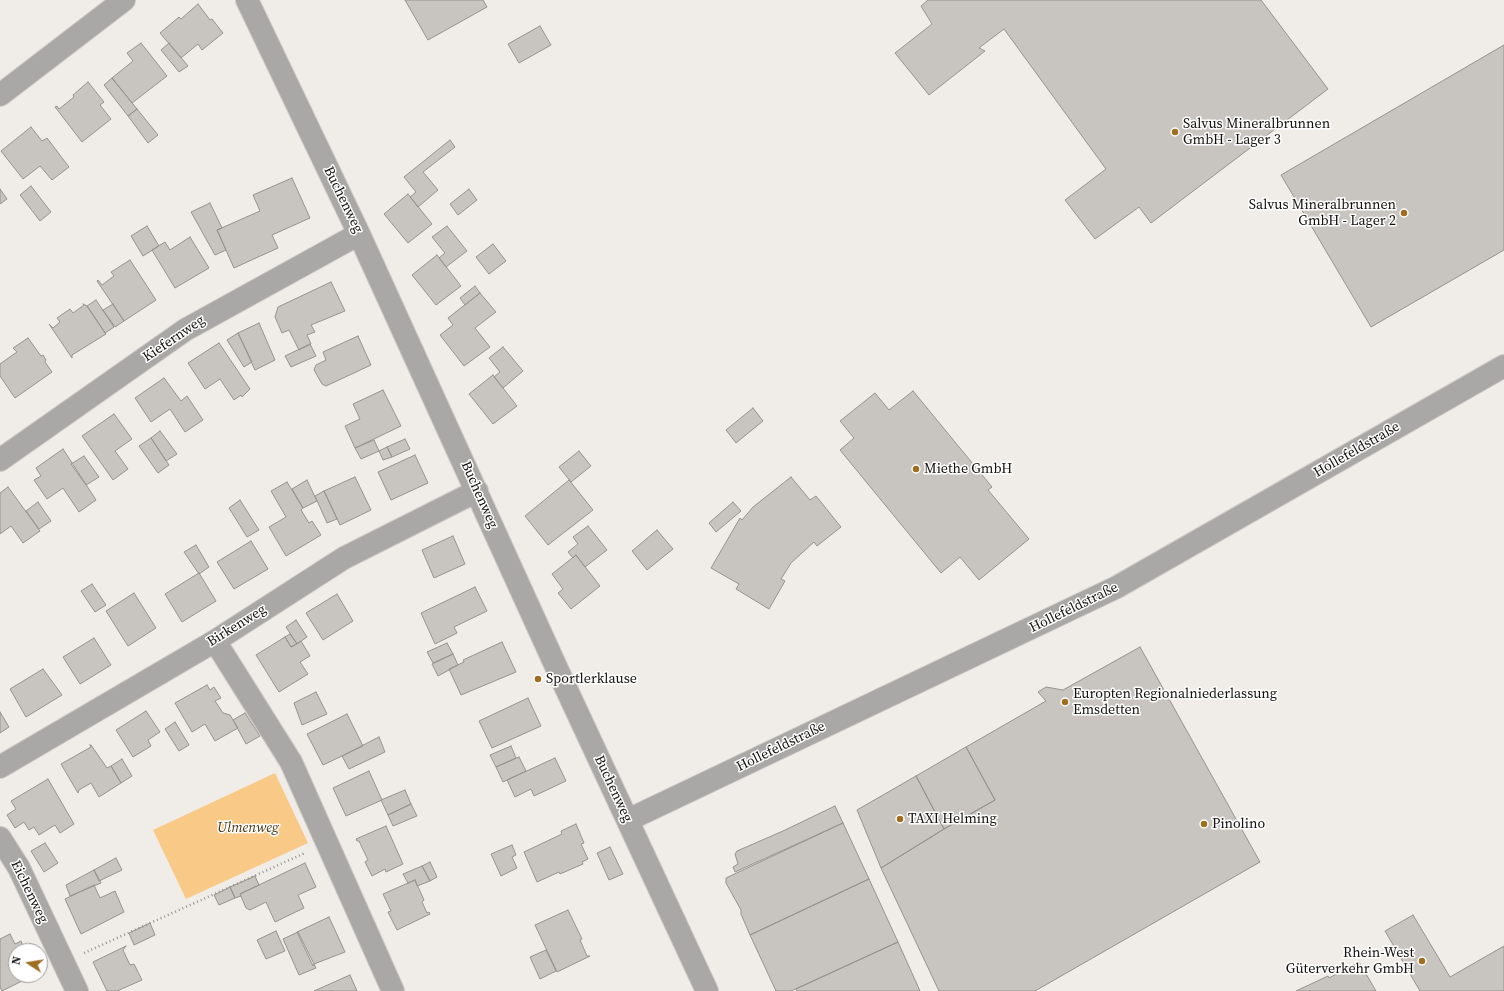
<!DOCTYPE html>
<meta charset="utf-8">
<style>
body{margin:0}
#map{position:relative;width:1504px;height:991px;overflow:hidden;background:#f0ede9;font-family:"Source Serif 4",serif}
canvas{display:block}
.north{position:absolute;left:8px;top:943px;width:40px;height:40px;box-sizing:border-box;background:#fff;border:1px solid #a09f9f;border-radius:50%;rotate:282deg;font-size:11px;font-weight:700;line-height:16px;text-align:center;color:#11100e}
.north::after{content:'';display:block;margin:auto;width:14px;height:18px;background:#9e6f21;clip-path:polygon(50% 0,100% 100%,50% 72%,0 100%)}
</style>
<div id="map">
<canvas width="1504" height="991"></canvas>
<div class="north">N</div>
</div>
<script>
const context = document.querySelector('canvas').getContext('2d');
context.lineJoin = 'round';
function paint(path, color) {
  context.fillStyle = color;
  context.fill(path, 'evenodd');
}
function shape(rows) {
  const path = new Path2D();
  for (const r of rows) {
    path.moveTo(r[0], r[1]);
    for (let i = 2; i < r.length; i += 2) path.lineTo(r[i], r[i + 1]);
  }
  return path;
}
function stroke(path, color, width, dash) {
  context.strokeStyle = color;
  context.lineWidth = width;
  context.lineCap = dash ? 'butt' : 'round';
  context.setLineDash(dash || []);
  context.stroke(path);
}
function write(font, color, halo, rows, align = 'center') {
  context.font = font + ' "Source Serif 4",serif';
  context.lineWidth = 3;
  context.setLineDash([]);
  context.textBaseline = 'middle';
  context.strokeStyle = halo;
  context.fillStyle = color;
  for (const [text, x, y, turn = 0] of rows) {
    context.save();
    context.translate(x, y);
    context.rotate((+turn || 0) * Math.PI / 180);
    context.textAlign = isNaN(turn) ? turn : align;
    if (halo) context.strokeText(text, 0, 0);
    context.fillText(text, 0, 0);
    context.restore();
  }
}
const green = shape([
 [275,773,308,843,186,899,153,830]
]);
const building = shape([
 [405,0,483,0,487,7,428,40,405,0],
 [928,0,1261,0,1328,89,1151,223,1139,207,1095,239,1065,200,1106,169,1004,29,979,48,985,51,929,95,895,53,932,24,921,6,928,0],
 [198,4,210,20,212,19,223,33,202,50,198,44,181,58,160,33,179,17,181,19,198,4],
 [540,26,551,45,519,63,508,44,540,26],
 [141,43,167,76,132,103,112,78,133,61,127,53,141,43],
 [169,43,188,66,179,72,161,50,169,43],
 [1504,45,1504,250,1371,327,1281,175,1504,45],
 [112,78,137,109,128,116,104,85,112,78],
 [88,82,104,102,100,105,111,119,82,142,55,107,57,106,59,109,74,97,73,95,88,82],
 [137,109,158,135,148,143,128,116,137,109],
 [31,127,42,141,47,138,69,167,52,180,40,166,23,179,1,151,31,127],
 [450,140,455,147,423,172,438,190,418,207,410,197,416,192,404,177,450,140],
 [292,178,310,218,272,235,278,248,234,268,217,230,260,211,253,195,292,178],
 [31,186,51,212,40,221,20,195,31,186],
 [0,189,7,199,0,204,0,189],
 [469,189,477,200,458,215,450,204,469,189],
 [408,194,432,224,408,243,384,214,408,194],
 [210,203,222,228,217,230,226,250,215,255,191,212,210,203],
 [147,226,159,246,143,256,131,236,147,226],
 [447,226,467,251,446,267,439,258,445,253,432,237,447,226],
 [190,237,209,268,175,288,152,250,165,242,170,250,190,237],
 [493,244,506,261,489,274,476,257,493,244],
 [437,255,461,286,436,305,412,275,437,255],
 [130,260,156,300,124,321,97,281,98,280,102,285,114,276,111,272,130,260],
 [331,282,345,311,311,325,315,332,307,335,311,344,299,350,289,330,282,333,275,317,278,307,331,282],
 [475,286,480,293,465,305,460,298,475,286],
 [480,293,496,312,475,328,490,347,464,366,440,335,453,325,448,318,480,293],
 [96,300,114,327,105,333,87,306,96,300],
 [83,304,87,306,106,334,72,355,72,358,49,324,53,328,60,322,57,318,70,309,73,313,84,305,83,304],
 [113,304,124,321,115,327,103,310,113,304],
 [259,323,275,360,255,370,238,333,259,323],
 [238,333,252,362,244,367,227,340,238,333],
 [358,336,371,365,326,386,322,384,314,370,316,365,326,360,323,352,358,336],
 [28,338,41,356,43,355,46,360,45,362,52,372,15,398,0,376,0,364,17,352,13,348,28,338],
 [219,343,250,389,242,397,241,395,234,400,220,379,205,389,188,363,219,343],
 [310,344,316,356,291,367,285,356,310,344],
 [503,347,523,371,503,388,494,377,500,372,489,358,503,347],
 [493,375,517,406,493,424,469,394,493,375],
 [164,378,181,401,187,396,203,420,185,432,170,409,151,422,135,398,164,378],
 [383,390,401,426,355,448,345,426,360,419,353,404,383,390],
 [913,391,992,487,988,490,1029,539,979,580,960,557,941,573,840,450,854,438,840,421,875,393,889,410,913,391],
 [753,408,763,421,736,443,726,430,753,408],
 [114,414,132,439,115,451,128,469,113,480,82,436,114,414],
 [160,431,177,454,166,461,151,438,160,431],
 [151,438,169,465,158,473,139,446,151,438],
 [405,439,410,449,392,457,387,447,405,439],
 [374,440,379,451,361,459,355,448,374,440],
 [387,447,392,457,383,460,379,451,387,447],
 [63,449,96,500,79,512,63,488,47,499,34,480,41,476,36,468,63,449],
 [579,451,591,466,571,482,559,467,579,451],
 [415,455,428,483,391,500,378,472,415,455],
 [84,456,99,477,86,485,71,464,84,456],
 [355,477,371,510,340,525,324,491,355,477],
 [791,477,810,500,816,496,841,527,817,546,814,542,791,563,781,579,785,581,769,609,736,589,739,584,711,568,740,518,742,520,753,507,791,477],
 [307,480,317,501,303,508,292,489,307,480],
 [569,480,593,510,548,545,525,516,569,480],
 [287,482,303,508,301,510,309,523,312,521,321,535,286,556,269,527,286,517,271,491,287,482],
 [8,487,40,531,23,543,11,526,0,534,0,493,8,487],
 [324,491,337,519,327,523,315,496,324,491],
 [240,500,259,530,247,537,229,508,240,500],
 [38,502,51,521,39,529,26,511,38,502],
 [733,502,741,511,716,532,709,523,733,502],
 [588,526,607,550,585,567,576,555,573,558,568,552,578,544,573,537,588,526],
 [657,530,673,549,647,570,632,551,657,530],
 [453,536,465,564,434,578,422,550,453,536],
 [251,541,268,569,234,589,217,562,251,541],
 [196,545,209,567,199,574,184,552,196,545],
 [576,555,600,586,571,609,558,593,563,589,552,574,576,555],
 [199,573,216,601,182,622,165,594,199,573],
 [92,584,106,605,95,612,81,591,92,584],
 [475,587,487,611,454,627,457,633,435,644,421,613,475,587],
 [134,593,156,628,128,646,106,611,134,593],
 [337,594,353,621,323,640,306,613,337,594],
 [296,620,307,637,297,644,286,627,296,620],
 [290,634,297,644,291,647,285,637,290,634],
 [285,637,291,647,301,641,310,656,300,662,308,674,279,692,256,655,285,637],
 [94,638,111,665,80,684,63,657,94,638],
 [502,642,516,672,461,695,449,669,464,662,463,660,502,642],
 [447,643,453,654,433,663,427,652,447,643],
 [1140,647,1260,862,1035,991,939,991,881,868,944,829,995,800,966,747,1046,701,1038,692,1046,687,1063,690,1140,647],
 [453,654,458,665,438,676,432,664,453,654],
 [43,669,62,695,26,717,10,689,43,669],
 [207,685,210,690,214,687,221,698,215,701,223,713,230,715,238,728,215,741,205,724,192,732,175,703,207,685],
 [316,692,327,714,302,725,294,703,316,692],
 [528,698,541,726,492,748,479,721,528,698],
 [146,711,160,732,148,740,151,746,133,757,116,730,146,711],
 [0,712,9,727,0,733,0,712],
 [245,713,260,736,246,744,233,720,245,713],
 [347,714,363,746,323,765,307,734,347,714],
 [175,722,189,745,179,751,165,729,175,722],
 [379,737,385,752,349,769,342,756,379,737],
 [90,745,91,745,107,768,111,766,121,783,99,797,91,783,79,790,78,793,61,764,91,747,90,745],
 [511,746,516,758,496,767,490,755,511,746],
 [966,747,995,800,944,829,916,776,966,747],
 [519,757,526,771,503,782,496,767,519,757],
 [555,758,566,781,534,796,531,789,515,797,507,780,555,758],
 [122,759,132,776,121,783,111,766,122,759],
 [369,771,382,800,346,816,333,788,369,771],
 [916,776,944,829,881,868,857,810,916,776],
 [48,779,74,824,60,833,55,825,39,835,34,827,29,830,24,822,15,828,7,815,16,809,11,801,48,779],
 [405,790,411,804,388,815,381,800,405,790],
 [411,804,417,816,393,826,388,815,411,804],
 [835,806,843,823,735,872,733,867,738,864,735,854,737,851,783,831,835,806],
 [843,823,869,879,750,935,741,914,741,910,726,883,726,878,843,823],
 [576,824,584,843,581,844,588,859,582,862,583,864,560,874,559,872,537,882,524,852,562,834,561,831,576,824],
 [386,826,403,864,386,872,385,869,372,876,365,862,368,860,359,841,357,841,356,839,386,826],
 [45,843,58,863,44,872,31,851,45,843],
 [512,845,516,855,512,857,517,868,501,876,491,854,512,845],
 [610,847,623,874,609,880,597,853,610,847],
 [116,858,122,870,99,881,94,870,116,858],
 [430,862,437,877,430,881,422,866,430,862],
 [305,863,316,887,298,895,304,908,275,922,266,902,250,910,246,908,240,894,305,863],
 [422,866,430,881,417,886,415,880,408,883,403,874,422,866],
 [94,870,101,883,70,896,66,885,94,870],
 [255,876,259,885,240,894,241,896,235,898,230,887,255,876],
 [869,879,898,942,791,991,776,991,750,935,869,879],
 [415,880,424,900,422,902,427,913,429,912,430,914,397,930,388,912,391,911,383,894,415,880],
 [94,885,100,898,115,891,124,912,81,934,65,899,94,885],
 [230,887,235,898,219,905,214,895,230,887],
 [568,910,582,939,580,940,587,956,590,956,557,972,535,925,568,910],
 [1413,915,1450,977,1504,946,1504,991,1420,991,1385,931,1413,915],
 [329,917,345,952,314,964,313,966,297,932,329,917],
 [150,923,155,935,134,945,129,933,150,923],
 [276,931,285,951,266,959,257,940,276,931],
 [298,932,316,968,299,975,283,939,298,932],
 [10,934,15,944,21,941,25,951,16,951,16,975,24,975,26,979,2,991,0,987,0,939,10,934],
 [898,942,920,991,797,991,796,989,898,942],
 [126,946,123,950,130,965,134,964,142,980,117,991,107,991,93,962,126,946],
 [546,950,556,971,540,979,530,957,546,950],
 [1359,962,1376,991,1296,991,1328,976,1329,978,1359,962],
 [350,975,357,991,314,991,350,975]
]);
const path = shape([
 [84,953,305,853]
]);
const minor = shape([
 [247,0,359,234,558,671,707,991],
 [0,95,124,0],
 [0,460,185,330,359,234],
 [215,641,291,762,393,991],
 [0,767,215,641,344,558,477,491],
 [628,820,1117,587,1504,366],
 [0,838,19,868,77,991]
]);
const markers = [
 [1175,132,4,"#9e6f21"],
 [1404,213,4,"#9e6f21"],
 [916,469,4,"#9e6f21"],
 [538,679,4,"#9e6f21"],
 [1065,702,4,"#9e6f21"],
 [900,819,4,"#9e6f21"],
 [1204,824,4,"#9e6f21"],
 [1422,961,4,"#9e6f21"]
];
const poiNames = [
 ["Salvus Mineralbrunnen",1183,124],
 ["GmbH - Lager 3",1183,140],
 ["Salvus Mineralbrunnen",1396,205,"right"],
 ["GmbH - Lager 2",1396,221,"right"],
 ["Miethe GmbH",924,469],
 ["Sportlerklause",546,679],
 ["Europten Regionalniederlassung",1073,694],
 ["Emsdetten",1073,710],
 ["TAXI Helming",908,819],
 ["Pinolino",1212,824],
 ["Rhein-West",1414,953,"right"],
 ["Güterverkehr GmbH",1414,969,"right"]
];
const streetNames = [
 ["Buchenweg",343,200,64],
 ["Kiefernweg",174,339,-34],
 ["Hollefeldstraße",1357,450,-30],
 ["Buchenweg",479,495,66],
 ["Hollefeldstraße",1074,608,-26],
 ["Birkenweg",237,626,-32],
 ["Hollefeldstraße",781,747,-26],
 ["Buchenweg",613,789,65],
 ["Eichenweg",29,892,64]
];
const parkNames = [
 ["Ulmenweg",248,828]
];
paint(green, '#f9ca87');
paint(building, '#c8c4c0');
stroke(building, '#95938f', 1);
stroke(minor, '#cccac6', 24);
stroke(path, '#95938f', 2.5, [1, 3]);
stroke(minor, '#a9a8a6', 22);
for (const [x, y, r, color] of markers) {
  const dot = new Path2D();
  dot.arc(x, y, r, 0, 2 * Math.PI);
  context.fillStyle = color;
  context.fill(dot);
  stroke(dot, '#fff', 1.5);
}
write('14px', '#11100e', '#fff', poiNames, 'left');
write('14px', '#11100e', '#fff', streetNames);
write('italic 14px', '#47310c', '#fff', parkNames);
</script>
